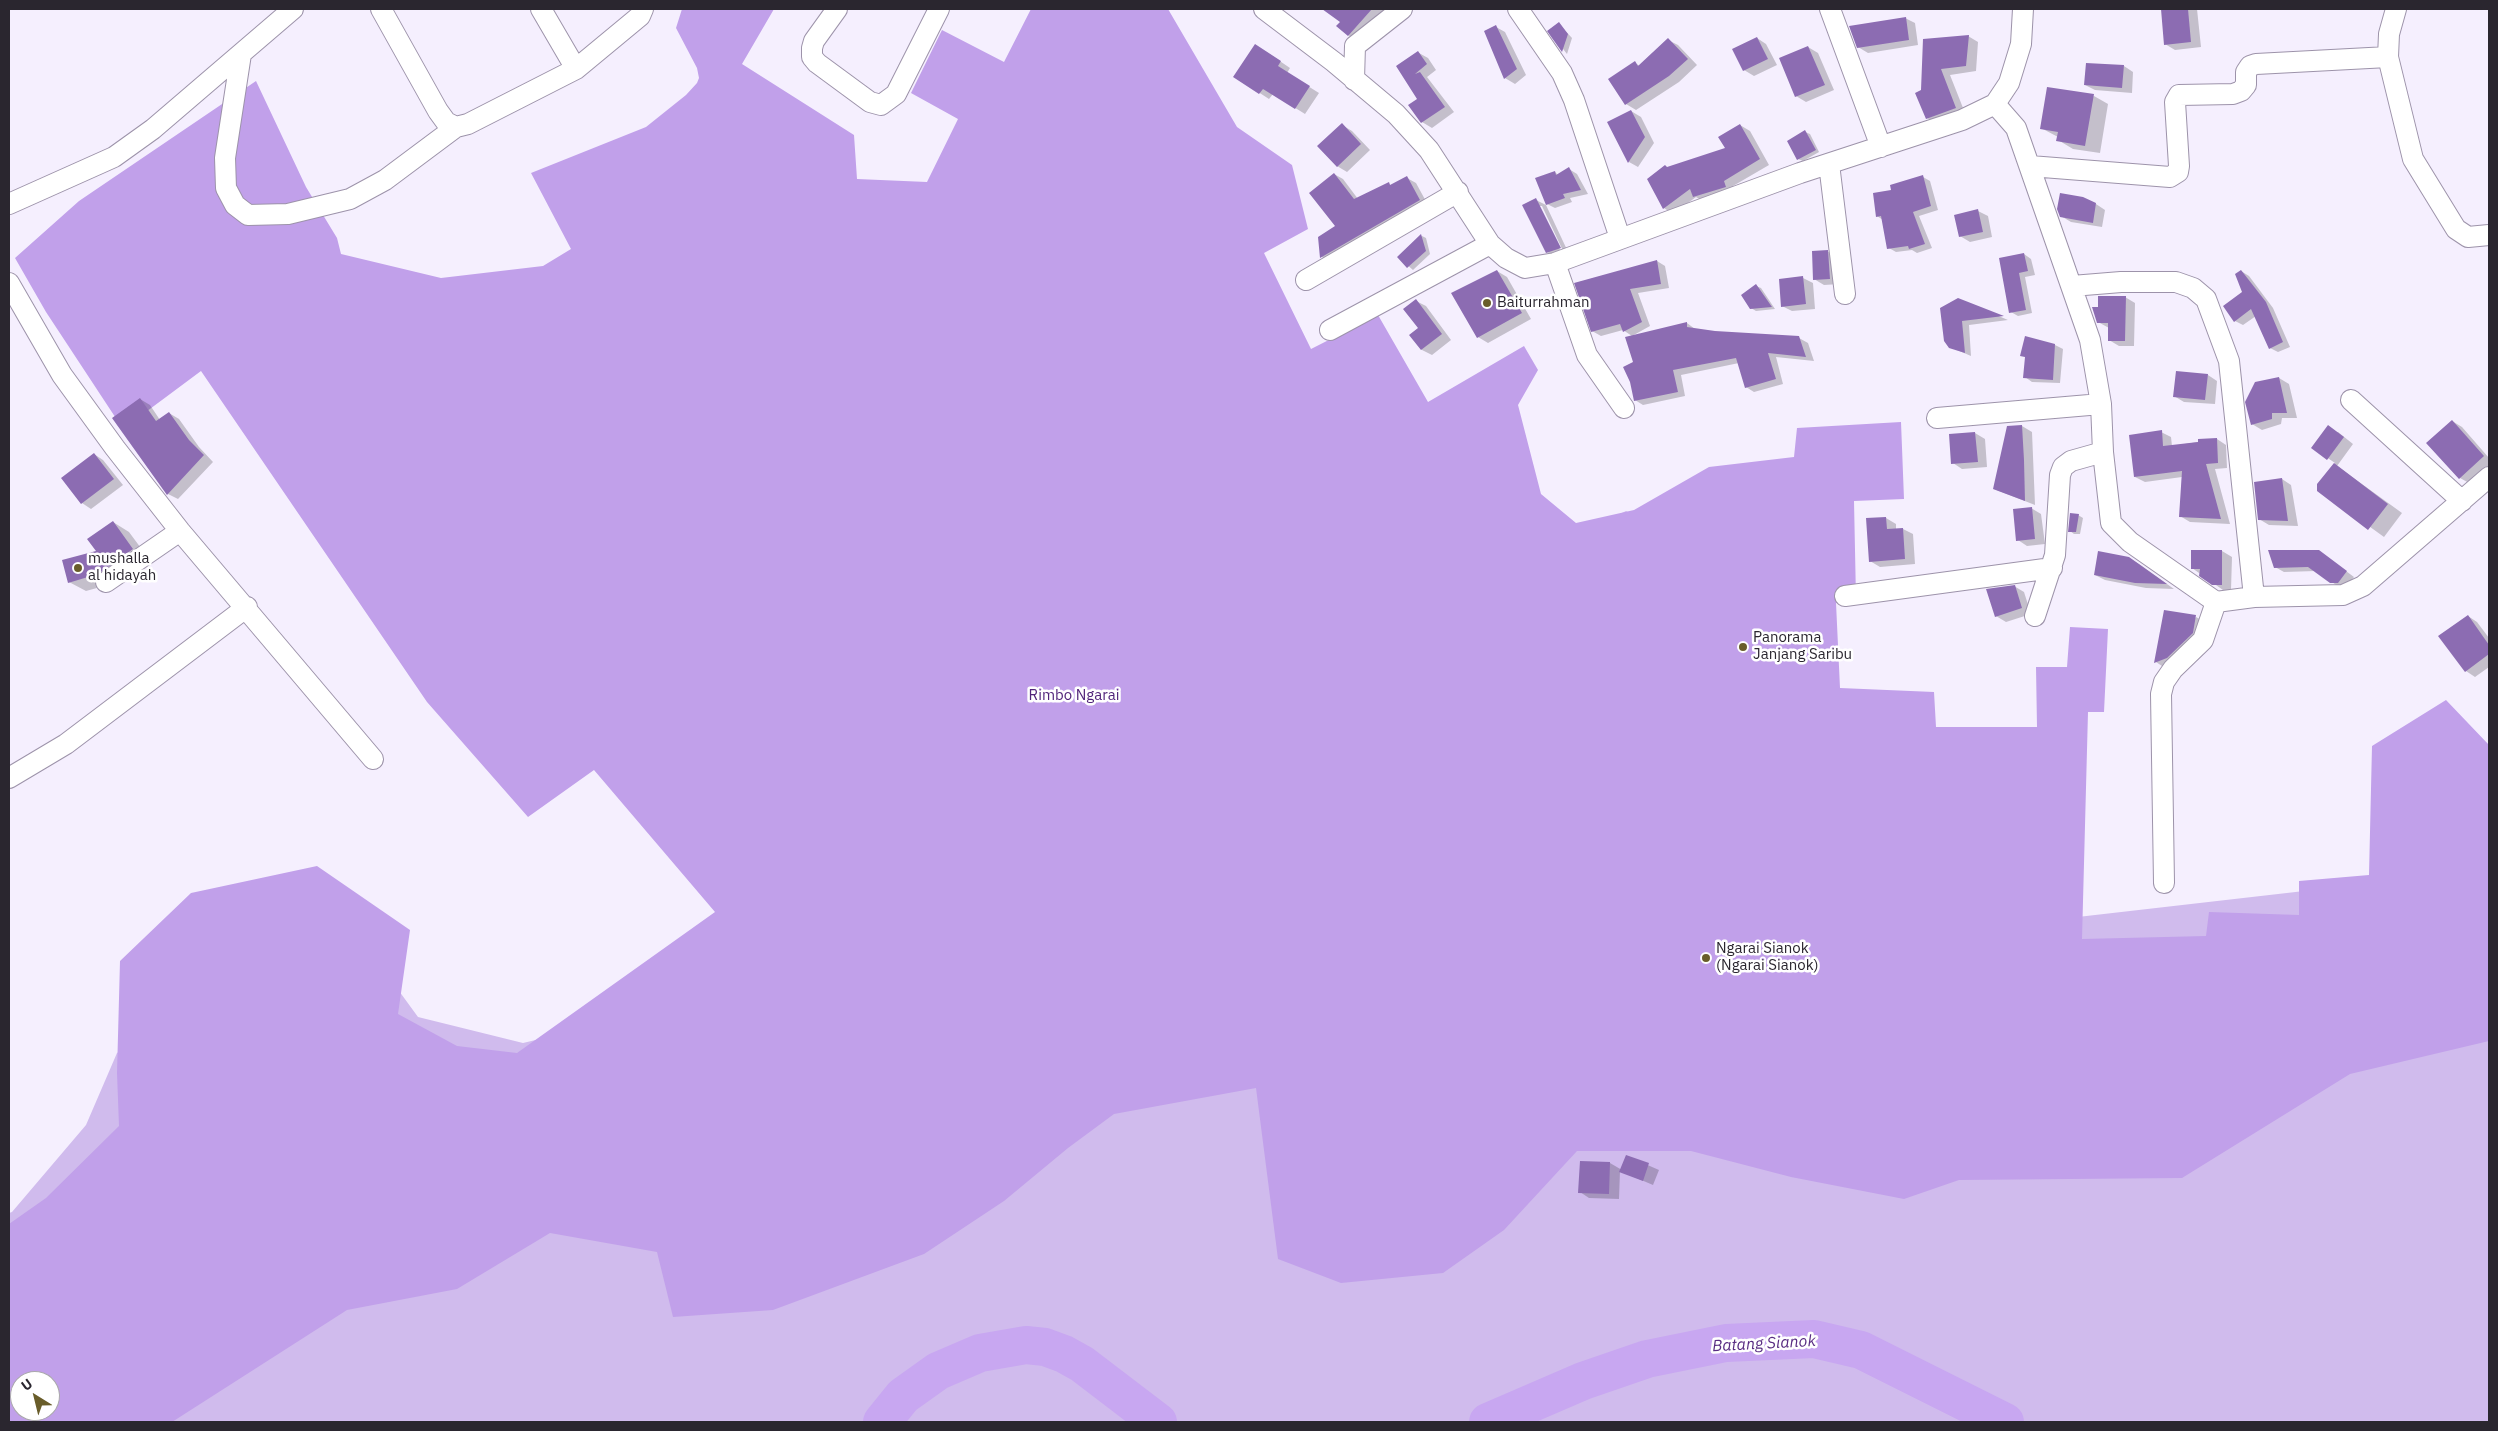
<!DOCTYPE html>
<style>
body{margin:0}
#map{position:relative;width:2498px;height:1431px;overflow:hidden;background:#f5effe;font-family:"IBM Plex Sans",sans-serif}
canvas{display:block}
.frame{position:absolute;inset:0;border:10px solid #2a262f;pointer-events:none}
.north{position:absolute;left:10px;top:1371px;width:50px;height:50px;box-sizing:border-box;background:#fff;border:1px solid #aaa8ac;border-radius:50%;rotate:324deg;font-size:14px;font-weight:700;line-height:20px;text-align:center;color:#2a262f}
.north::after{content:'';display:block;margin:auto;width:18px;height:22px;background:#695d2a;clip-path:polygon(50% 0,100% 100%,50% 72%,0 100%)}
</style>
<div id="map">
<canvas width="2498" height="1431"></canvas>
<div class="frame"></div>
<div class="north">U</div>
</div>
<script>
const context = document.querySelector('canvas').getContext('2d');
context.lineJoin = 'round';
function paint(path, color) {
  context.fillStyle = color;
  context.fill(path, 'evenodd');
}
function shape(rows) {
  const path = new Path2D();
  for (const r of rows) {
    path.moveTo(r[0], r[1]);
    for (let i = 2; i < r.length; i += 2) path.lineTo(r[i], r[i + 1]);
  }
  return path;
}
function stroke(path, color, width, dash) {
  context.strokeStyle = color;
  context.lineWidth = width;
  context.lineCap = dash ? 'butt' : 'round';
  context.setLineDash(dash || []);
  context.stroke(path);
}
function write(font, color, halo, rows, align = 'center') {
  context.font = font + ' "IBM Plex Sans",sans-serif';
  context.lineWidth = 5;
  context.setLineDash([]);
  context.textBaseline = 'middle';
  context.strokeStyle = halo;
  context.fillStyle = color;
  for (const [text, x, y, turn = 0] of rows) {
    context.save();
    context.translate(x, y);
    context.rotate((+turn || 0) * Math.PI / 180);
    context.textAlign = isNaN(turn) ? turn : align;
    if (halo) context.strokeText(text, 0, 0);
    context.fillText(text, 0, 0);
    context.restore();
  }
}
const green = shape([
 [1626,511,1680,538,1792,728,2069,918,2400,880,2489,876,2489,1422,9,1422,9,1213,12,1212,86,1125,117,1053,340,910,418,1017,523,1043,569,1032],
 [20,1381,50,1381,50,1411,20,1411]
]);
const forest = shape([
 [682,9,774,9,742,64,854,135,857,179,927,182,958,119,911,93,942,30,1004,62,1031,9,1168,9,1237,127,1292,165,1308,229,1264,253,1311,349,1378,315,1428,402,1524,346,1538,370,1518,405,1541,494,1576,523,1634,510,1709,467,1794,457,1797,428,1901,422,1904,499,1854,501,1856,599,1836,603,1840,688,1934,692,1936,727,2037,727,2036,667,2067,667,2070,627,2108,629,2104,712,2088,712,2082,939,2206,936,2209,912,2299,915,2299,881,2369,875,2372,746,2446,700,2489,745,2489,1041,2350,1074,2182,1178,1959,1180,1904,1199,1791,1177,1691,1151,1577,1151,1504,1230,1443,1273,1341,1283,1278,1259,1256,1088,1114,1114,1068,1148,1004,1201,924,1254,773,1310,673,1317,657,1252,550,1233,457,1289,347,1310,172,1422,9,1422,9,1224,46,1198,119,1126,117,1073,120,961,191,893,317,866,410,930,398,1014,457,1046,517,1053,715,912,594,770,528,817,427,702,201,371,123,429,46,312,15,258,79,201,256,81,306,187,337,238,341,254,441,278,543,266,571,249,531,173,646,127,686,95,697,83,699,78,697,68,676,28],
 [20,1381,50,1381,50,1411,20,1411]
]);
const shadow = shape([
 [1324,9,1393,9,1384,15,1380,13,1356,40,1348,35,1341,22],
 [2162,9,2201,9,2197,9,2201,47,2175,50,2165,44],
 [1905,18,1915,23,1918,45,1868,53,1858,47],
 [1559,24,1572,38,1567,54,1549,31],
 [1496,27,1505,32,1526,75,1515,84,1505,78,1485,31],
 [1968,36,1978,42,1976,71,1950,75,1965,113,1937,124,1927,118,1922,91],
 [1757,38,1766,44,1777,65,1754,76,1744,70,1734,50],
 [1668,40,1678,45,1697,65,1679,82,1636,110,1626,104,1635,63,1640,66],
 [1808,47,1818,53,1834,90,1806,102,1796,96],
 [1265,51,1290,68,1287,73,1319,93,1305,114,1273,94,1269,99,1235,77],
 [1419,53,1428,58,1436,70,1427,77,1454,112,1432,128,1422,122,1410,105,1419,99,1398,66],
 [2124,66,2133,72,2132,93,2095,90,2085,85],
 [2094,96,2108,104,2100,153,2073,149,2058,140,2058,137,2041,128],
 [1631,111,1641,117,1654,143,1638,167,1629,162,1609,122],
 [1342,125,1352,131,1370,150,1347,172,1337,166],
 [1740,125,1750,131,1769,165,1733,186,1735,192,1704,202,1696,197,1673,214,1664,208,1649,179,1668,168,1727,149],
 [1805,132,1810,134,1819,152,1803,161,1798,159],
 [1569,169,1577,174,1588,194,1570,198,1572,202,1555,208,1547,204,1555,172,1558,175],
 [1334,174,1343,179,1358,199,1389,184,1392,186,1407,178,1416,183,1428,205,1330,262,1322,257,1319,238,1337,227],
 [1923,177,1930,181,1938,210,1919,216,1932,248,1917,253,1912,250,1896,252,1889,248,1883,220,1877,216,1893,191],
 [1536,200,1546,205,1569,254,1557,257,1547,252],
 [1539,206,1542,206,1564,253,1562,254],
 [2096,204,2105,210,2102,227,2071,222,2061,216],
 [1978,211,1988,216,1992,237,1970,242,1960,236],
 [1422,236,1426,238,1430,254,1413,270,1398,257],
 [1827,251,1837,257,1840,284,1824,285,1814,279],
 [2024,254,2031,259,2035,275,2025,277,2032,313,2018,316,2011,312,2000,259],
 [1657,261,1665,266,1669,288,1638,293,1650,326,1632,336,1623,330,1601,336,1592,331,1576,283],
 [1497,271,1507,277,1531,319,1488,343,1478,337],
 [2241,271,2249,276,2273,308,2290,347,2278,352,2270,348,2256,316,2243,325,2235,321,2243,292],
 [1803,278,1813,283,1815,309,1792,311,1782,306],
 [1756,286,1761,288,1775,309,1756,311,1751,308],
 [2125,297,2135,303,2134,346,2119,346,2109,340,2109,328,2098,322],
 [1958,299,2008,320,1969,325,1971,356,1950,347],
 [1416,301,1426,306,1451,340,1432,355,1422,350,1411,335,1420,329],
 [1687,323,1695,329,1715,332,1799,338,1808,343,1814,361,1776,357,1783,384,1754,392,1746,387,1739,363,1681,375,1685,396,1643,405,1635,400,1635,363,1626,338],
 [2055,345,2063,349,2060,383,2032,382,2025,377,2026,357,2021,355],
 [2208,375,2217,381,2215,404,2184,402,2174,396],
 [2279,378,2289,384,2297,418,2282,418,2281,424,2262,430,2252,424],
 [140,399,150,405,160,420,169,413,179,419,199,447,213,462,178,499,168,494,114,418],
 [2452,421,2462,427,2489,458,2489,466,2469,483,2460,478],
 [2022,426,2032,432,2035,505,1994,489],
 [2161,432,2171,437,2172,446,2217,439,2226,445,2227,468,2215,469,2230,524,2190,522,2180,516,2182,477,2145,482,2135,477],
 [2338,432,2353,444,2337,466,2402,513,2384,537,2319,490,2319,485,2335,463,2313,448],
 [1975,433,1985,439,1987,467,1962,469,1953,463],
 [94,454,103,460,123,485,91,509,82,503],
 [2282,479,2291,485,2298,526,2269,525,2259,519],
 [2031,508,2041,514,2045,544,2027,546,2018,540],
 [2078,515,2083,518,2080,534,2074,534,2070,531],
 [1886,518,1896,524,1896,529,1903,529,1913,534,1915,564,1880,567,1870,561],
 [113,522,129,532,149,559,115,583,86,591,69,582,98,551],
 [2222,551,2232,557,2231,590,2223,590,2192,568],
 [2319,551,2354,577,2346,587,2339,587,2316,571,2284,572,2275,567],
 [2129,558,2139,564,2174,589,2146,588,2105,580,2095,575],
 [2014,586,2024,592,2031,614,2006,622,1996,616],
 [2468,616,2477,622,2489,638,2489,667,2475,677,2466,671],
 [2196,617,2205,622,2165,668,2156,662],
 [1627,1156,1659,1170,1653,1185,1620,1171,1619,1199,1589,1198,1580,1192,1610,1163,1622,1170]
]);
const river = shape([
 [882,1422,903,1396,938,1371,980,1353,1026,1345,1045,1347,1064,1354,1082,1364,1158,1422],
 [1488,1422,1583,1381,1647,1359,1726,1343,1814,1339,1861,1350,2005,1422]
]);
const building = shape([
 [1322,9,1372,9,1348,36,1336,26,1340,22],
 [2161,9,2188,9,2191,42,2164,45],
 [1906,17,1909,40,1857,48,1849,26],
 [1559,22,1568,34,1562,52,1547,31],
 [1496,25,1517,69,1504,79,1484,31],
 [1969,35,1966,66,1941,69,1956,108,1926,119,1915,93,1921,90,1923,39],
 [1757,37,1768,59,1743,71,1732,49],
 [1668,38,1688,59,1669,76,1625,105,1608,79,1635,61,1638,66],
 [1255,44,1281,61,1278,66,1310,86,1295,109,1263,89,1259,94,1233,77],
 [1808,46,1825,85,1795,97,1779,58],
 [1418,51,1427,64,1415,74,1420,72,1445,107,1421,123,1408,105,1417,99,1396,66],
 [2086,63,2124,65,2122,88,2084,85],
 [2047,87,2094,94,2085,146,2056,141,2058,132,2040,129],
 [1631,110,1645,137,1628,163,1607,122],
 [1342,123,1361,144,1337,167,1317,146],
 [1740,124,1760,159,1724,181,1726,187,1693,197,1690,189,1663,209,1647,179,1665,165,1667,167,1725,148,1718,137],
 [1805,130,1816,150,1797,160,1787,141],
 [1569,167,1581,190,1563,194,1565,198,1546,205,1535,178,1555,171,1556,175],
 [1334,173,1354,199,1389,182,1390,185,1407,176,1420,200,1320,258,1318,237,1335,226,1309,193],
 [1923,175,1931,206,1913,212,1925,244,1909,249,1908,246,1887,249,1881,216,1876,217,1873,193,1891,190,1890,185],
 [2060,193,2083,197,2096,203,2093,223,2060,217,2057,209],
 [1536,198,1561,248,1546,253,1522,205],
 [1978,209,1983,232,1959,237,1954,215],
 [1421,234,1426,251,1407,268,1397,257],
 [1828,250,1830,279,1813,280,1812,251],
 [2024,253,2028,271,2019,273,2026,310,2009,313,1999,258],
 [1657,260,1661,284,1630,289,1642,322,1623,332,1620,324,1591,332,1574,283],
 [1497,270,1522,313,1477,338,1451,293],
 [2241,270,2266,302,2283,342,2269,349,2251,309,2234,322,2223,306,2242,292,2235,274],
 [1803,276,1806,304,1781,307,1779,279],
 [1756,284,1772,307,1750,309,1741,295],
 [2098,296,2126,296,2125,341,2108,341,2108,323,2097,323,2092,307,2098,307],
 [1958,298,2004,316,1962,321,1965,353,1949,348,1944,341,1940,308],
 [1416,299,1442,334,1421,350,1409,335,1418,328,1403,309],
 [1687,322,1687,327,1715,331,1799,336,1806,357,1768,353,1776,379,1745,388,1736,358,1673,370,1678,392,1634,401,1630,382,1623,367,1633,362,1625,337],
 [2025,336,2055,344,2053,380,2023,378,2025,357,2020,356],
 [2176,371,2208,374,2205,400,2173,397],
 [2279,377,2287,413,2272,413,2272,419,2251,425,2245,402,2255,382],
 [140,398,156,421,169,412,189,440,204,455,167,495,112,418],
 [2452,420,2484,456,2459,479,2426,443],
 [2022,425,2024,460,2025,501,1993,489,2007,426],
 [2328,425,2344,437,2327,460,2311,448],
 [2162,430,2163,446,2198,442,2198,439,2217,438,2218,463,2206,464,2221,519,2179,517,2182,471,2134,477,2129,435],
 [1975,432,1978,462,1951,464,1949,434],
 [94,453,114,479,81,504,61,478],
 [2334,463,2388,504,2368,530,2317,491,2317,484],
 [2282,478,2288,521,2258,520,2254,482],
 [2032,507,2035,539,2016,541,2013,509],
 [2070,513,2079,514,2076,532,2068,532],
 [1886,517,1887,529,1903,528,1905,559,1869,562,1866,518],
 [113,521,133,549,98,574,68,583,62,560,96,551,87,539],
 [2191,550,2222,550,2222,585,2212,585,2199,576,2200,569,2191,569],
 [2268,550,2319,550,2347,571,2338,583,2330,583,2308,567,2274,568],
 [2098,551,2129,557,2167,584,2135,583,2094,575],
 [2015,585,2022,608,1995,617,1986,589],
 [2164,610,2196,615,2193,633,2167,658,2154,663],
 [2468,615,2489,645,2489,654,2465,672,2438,636],
 [1626,1155,1649,1163,1643,1181,1619,1172],
 [1580,1161,1610,1162,1609,1194,1578,1193]
]);
const minor = shape([
 [381,9,438,111,446,122,456,127,468,124,576,69,640,16,643,9],
 [541,9,576,69],
 [837,9,814,41,812,48,812,57,817,63,870,102,881,105,896,94,939,9],
 [1264,9,1334,62,1396,114,1429,150,1490,244,1506,258,1525,268,1555,263,1800,173,1962,120,1995,104,2009,83,2021,44,2023,9],
 [1518,9,1562,73,1574,100,1620,238],
 [1830,9,1881,147],
 [2396,9,2389,34,2388,57,2413,159,2456,229,2468,237,2489,235],
 [241,54,225,158,226,188,235,205,248,215,288,214,350,199,385,180,456,127],
 [1354,80,1355,46,1402,9],
 [1995,104,2016,128,2090,340,2101,404,2103,452,2111,523,2130,542,2216,602,2254,597,2343,595,2363,586,2489,477],
 [1829,164,1845,294],
 [2030,166,2170,177,2178,172,2179,166,2175,102,2179,95,2233,94,2241,91,2246,85,2246,72,2250,66,2256,64,2388,57],
 [9,204,114,157,153,129,293,9],
 [1555,263,1587,355,1624,408],
 [1306,280,1458,192],
 [9,283,62,375,115,448,180,531,373,759],
 [2072,286,2121,282,2176,282,2193,288,2206,299,2229,361,2254,597],
 [1330,330,1490,244],
 [2351,400,2462,501],
 [1937,418,2101,404],
 [106,582,180,531],
 [1845,596,2052,568],
 [2035,616,2055,555,2060,475,2063,467,2071,461,2103,452],
 [9,778,66,744,247,607],
 [2164,883,2161,694,2164,682,2173,669,2203,640,2216,602]
]);
const markers = [
 [1487,303,5,"#695d2a"],
 [78,568,5,"#695d2a"],
 [1743,647,5,"#695d2a"],
 [1706,958,5,"#695d2a"]
];
const poiNames = [
 ["Baiturrahman",1497,303],
 ["mushalla",88,559],
 ["al hidayah",88,576],
 ["Panorama",1753,638],
 ["Janjang Saribu",1753,655],
 ["Ngarai Sianok",1716,949],
 ["(Ngarai Sianok)",1716,966]
];
const parkNames = [
 ["Rimbo Ngarai",1074,696]
];
const waterNames = [
 ["Batang Sianok",1764,1344,-3]
];
paint(green, '#d0bbed');
paint(forest, '#c1a0ea');
paint(shadow, '#0003');
stroke(river, '#c8a7f1', 38);
paint(building, '#8c6cb2');
stroke(minor, '#9d93aa', 22);
stroke(minor, '#fff', 20);
for (const [x, y, r, color] of markers) {
  const dot = new Path2D();
  dot.arc(x, y, r, 0, 2 * Math.PI);
  context.fillStyle = color;
  context.fill(dot);
  stroke(dot, '#fff', 2);
}
write('15px', '#2a262f', '#fff', poiNames, 'left');
write('15px', '#51247a', '#fff', parkNames);
write('italic 16px', '#582c82', '#fff', waterNames);
</script>
